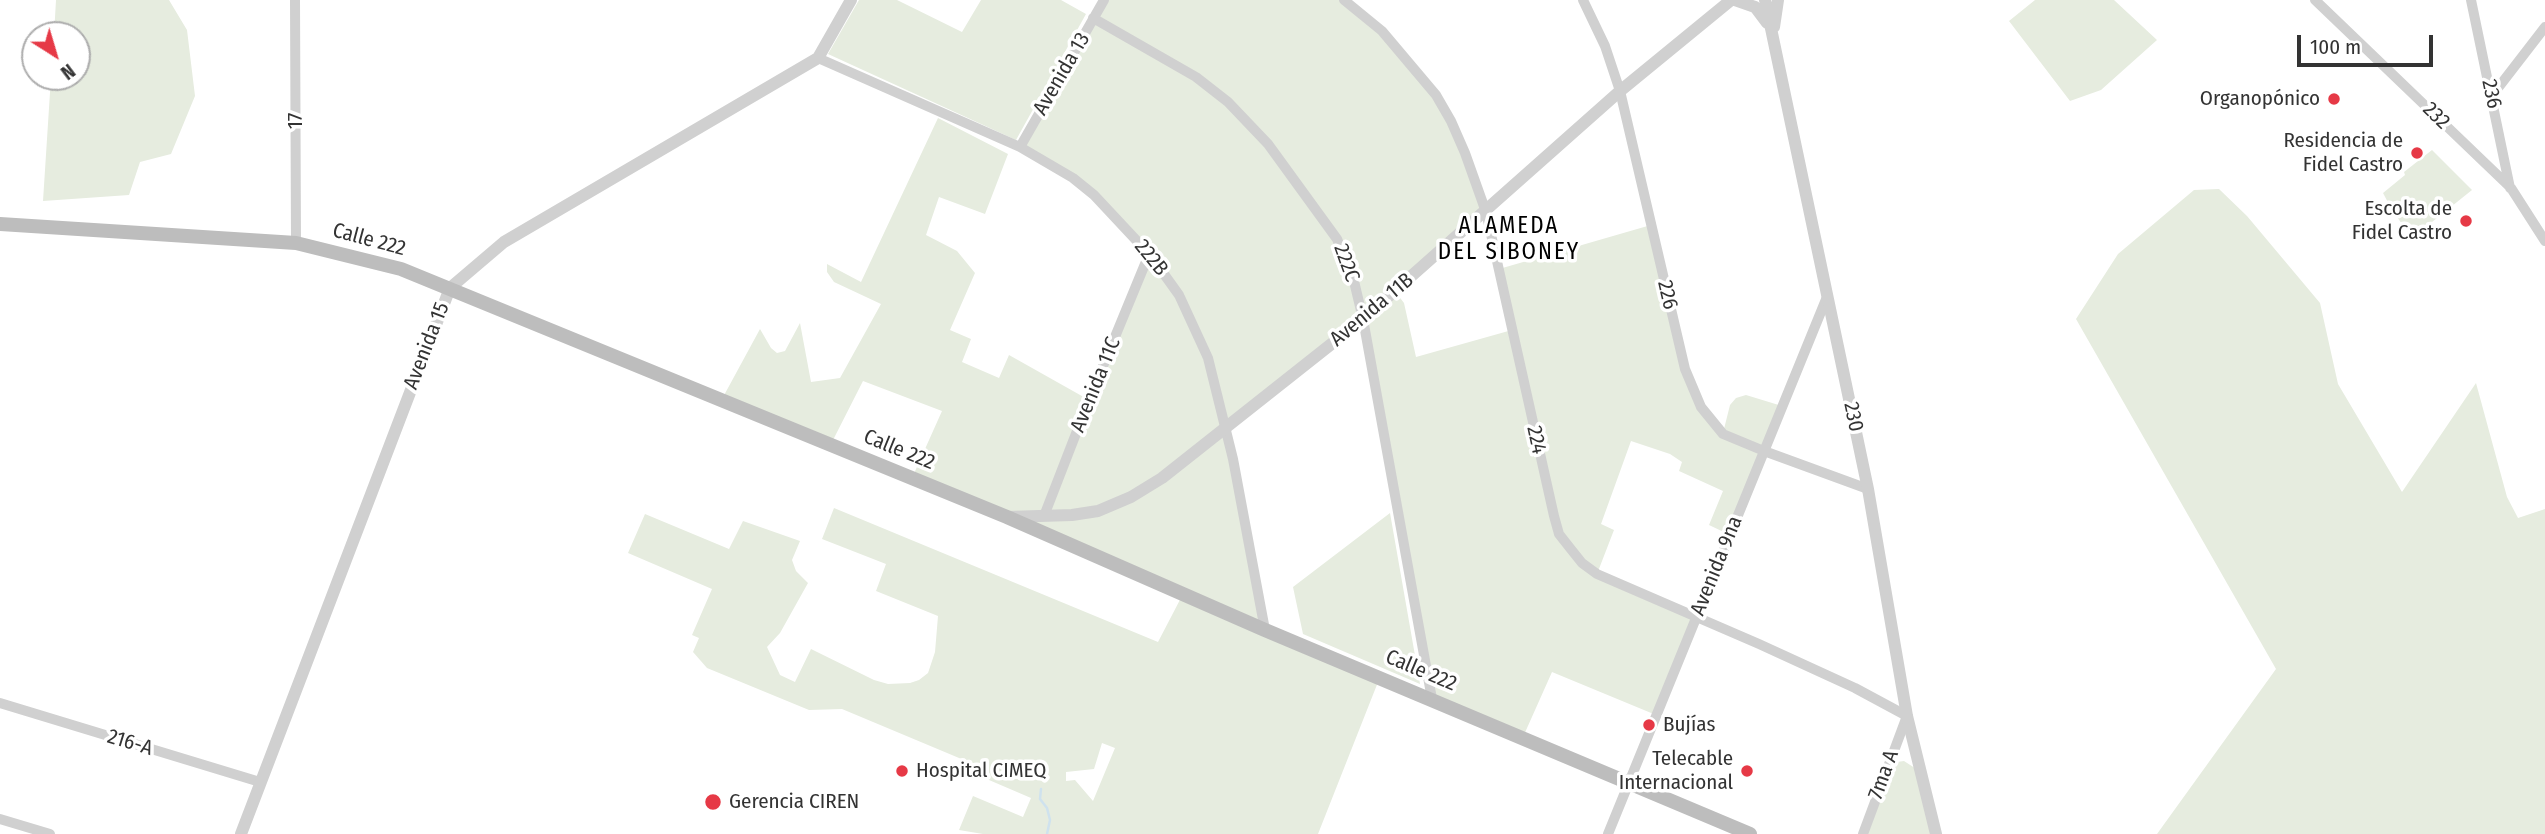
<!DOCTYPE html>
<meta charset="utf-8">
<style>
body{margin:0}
#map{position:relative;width:2545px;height:834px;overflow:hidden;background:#fff;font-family:"Fira Sans Condensed",sans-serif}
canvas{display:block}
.north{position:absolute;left:21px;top:21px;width:70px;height:70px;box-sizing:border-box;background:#fff;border:2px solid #adadad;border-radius:50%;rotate:143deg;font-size:19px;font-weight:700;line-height:28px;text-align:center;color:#333}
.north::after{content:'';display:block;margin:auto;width:24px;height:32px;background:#e63946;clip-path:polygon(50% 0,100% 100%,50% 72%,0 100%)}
.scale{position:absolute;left:2297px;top:35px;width:136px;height:32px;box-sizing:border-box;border:4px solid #333;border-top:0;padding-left:9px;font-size:21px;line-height:24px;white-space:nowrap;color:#333;-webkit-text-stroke:5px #fff;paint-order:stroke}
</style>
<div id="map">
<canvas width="2545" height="834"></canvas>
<div class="north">N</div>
<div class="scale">100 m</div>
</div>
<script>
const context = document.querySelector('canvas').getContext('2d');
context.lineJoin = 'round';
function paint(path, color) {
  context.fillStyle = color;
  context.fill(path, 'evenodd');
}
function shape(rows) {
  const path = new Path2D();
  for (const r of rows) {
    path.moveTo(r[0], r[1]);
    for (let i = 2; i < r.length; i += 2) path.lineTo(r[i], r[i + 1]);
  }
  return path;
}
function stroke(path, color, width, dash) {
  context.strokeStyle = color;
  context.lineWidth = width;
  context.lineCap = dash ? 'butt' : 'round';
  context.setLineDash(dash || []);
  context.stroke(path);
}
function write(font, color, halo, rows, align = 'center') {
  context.font = font + ' "Fira Sans Condensed",sans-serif';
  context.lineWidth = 7;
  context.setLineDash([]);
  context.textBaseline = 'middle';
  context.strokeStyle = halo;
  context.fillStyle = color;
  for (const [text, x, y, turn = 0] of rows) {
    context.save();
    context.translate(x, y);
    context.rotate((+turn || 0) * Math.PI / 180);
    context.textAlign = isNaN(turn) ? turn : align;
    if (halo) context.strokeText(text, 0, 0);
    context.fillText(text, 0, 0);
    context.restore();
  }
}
const green = shape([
 [56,0,169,0,187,30,195,96,171,154,140,162,129,195,43,201,51,77,77,77,77,35,54,35],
 [859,0,897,0,962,32,981,0,1061,0,1086,14,1016,140,828,54],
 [1104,0,1344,0,1382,31,1436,95,1486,212,1395,291,1404,303,1416,357,1512,330,1499,269,1651,225,1685,369,1701,407,1723,433,1730,405,1736,398,1746,395,1782,406,1730,535,1709,525,1723,491,1679,471,1682,462,1670,454,1631,441,1601,524,1614,530,1597,574,1696,617,1656,715,1552,672,1523,737,1432,699,1363,319,1225,429,1265,630,1380,677,1318,834,983,834,959,830,973,796,1023,817,1031,798,968,771,971,763,842,709,809,710,707,668,693,652,699,638,692,635,712,589,628,553,645,514,729,549,743,521,800,541,792,560,796,571,808,583,780,633,767,647,780,675,795,682,811,649,874,680,888,684,910,683,919,680,928,673,935,652,938,616,876,591,886,564,822,539,834,508,1158,642,1183,594,912,478,942,411,863,381,831,444,722,399,760,329,771,348,777,353,785,351,800,323,811,382,840,378,881,304,834,282,827,272,827,264,861,282,938,118,1008,154,985,214,939,197,926,235,957,251,975,273,950,330,971,339,962,362,999,378,1009,355,1089,400,1151,256,1094,195,1020,147],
 [1102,743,1115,748,1093,801,1075,780,1066,781,1066,772,1094,769],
 [2035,0,2114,0,2157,40,2101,90,2070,101,2009,21],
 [2432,150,2472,190,2412,238,2392,210,2383,193,2405,175,2404,172],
 [2219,189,2247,216,2320,303,2338,384,2402,492,2476,383,2507,497,2518,518,2545,509,2545,834,2157,834,2276,669,2076,319,2118,254,2194,190],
 [1390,513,1420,684,1303,634,1293,587],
 [1904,761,1921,772,1936,834,1863,834,1885,771,1897,762]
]);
const stream = shape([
 [1041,789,1040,799,1047,808,1050,820,1047,834]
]);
const minor = shape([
 [295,0,296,243],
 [1344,0,1382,31,1436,95,1451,121,1465,153,1486,212,1554,516,1559,534,1570,548,1582,563,1597,574,1759,644,1855,688,1907,716,1863,834],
 [1583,0,1605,46,1620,91,1685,369,1701,407,1723,434,1764,451,1868,489],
 [2315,0,2511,188,2545,241],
 [2471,0,2510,188],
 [1093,18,1196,77,1228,102,1268,144,1337,239,1353,277,1363,319,1432,699],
 [818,58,1020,147,1073,178,1094,195,1151,256,1179,295,1208,358,1233,459,1265,630],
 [2491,97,2545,27],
 [1020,147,1104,0],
 [1044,516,1089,400,1145,264,1151,256],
 [0,703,260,782],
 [0,819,50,834],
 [1608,834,1827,297]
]);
const tertiary = shape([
 [1735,0,1755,7,1767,23],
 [1765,0,1868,489,1907,716,1936,834],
 [1774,27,1778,0],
 [1007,517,1072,515,1098,511,1131,497,1162,478,1363,319,1620,91,1731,0],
 [241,834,450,288,504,242,818,58,851,0]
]);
const secondary = shape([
 [0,224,296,243,401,269,1007,517,1265,630,1750,834]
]);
const markers = [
 [2334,99,7,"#e63946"],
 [2417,153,7,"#e63946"],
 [2466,221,7,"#e63946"],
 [1649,725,7,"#e63946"],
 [902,771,7,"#e63946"],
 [1747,771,7,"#e63946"],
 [713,802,9,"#e63946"]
];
const streetNames = [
 ["Avenida 13",1062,74,-60],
 ["236",2491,94,78],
 ["232",2436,116,44],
 ["17",296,121,-90],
 ["Calle 222",369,240,15],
 ["222B",1151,258,51],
 ["222C",1346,263,70],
 ["226",1667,295,77],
 ["Avenida 11B",1372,310,-40],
 ["Avenida 15",427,346,-69],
 ["Avenida 11C",1096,385,-68],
 ["230",1853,417,78],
 ["224",1536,440,78],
 ["Calle 222",899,450,22],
 ["Avenida 9na",1717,566,-68],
 ["Calle 222",1421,671,23],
 ["216-A",130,743,17],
 ["7ma A",1884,775,-70]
];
const poiNames = [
 ["Organopónico",2320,99],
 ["Residencia de",2403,141],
 ["Fidel Castro",2403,165],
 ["Escolta de",2452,209],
 ["Fidel Castro",2452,233],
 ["Bujías",1663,725,"left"],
 ["Telecable",1733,759],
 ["Internacional",1733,783],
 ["Hospital CIMEQ",916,771,"left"],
 ["Gerencia CIREN",729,802,"left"]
];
const neighbourhoodNames = [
 ["ALAMEDA",1509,227],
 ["DEL SIBONEY",1509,253]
];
paint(green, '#e6ecdf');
stroke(stream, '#cfe2ee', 2.5);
stroke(minor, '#d0d0d0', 10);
stroke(tertiary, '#d0d0d0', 12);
stroke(secondary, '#bdbdbd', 14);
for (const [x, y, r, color] of markers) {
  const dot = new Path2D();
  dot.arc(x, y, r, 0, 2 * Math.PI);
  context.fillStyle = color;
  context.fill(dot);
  stroke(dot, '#fff', 2.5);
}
write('21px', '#333', '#fff', streetNames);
write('21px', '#333', '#fff', poiNames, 'right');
context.letterSpacing = '2px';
write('23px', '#000', '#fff', neighbourhoodNames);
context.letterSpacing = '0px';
</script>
